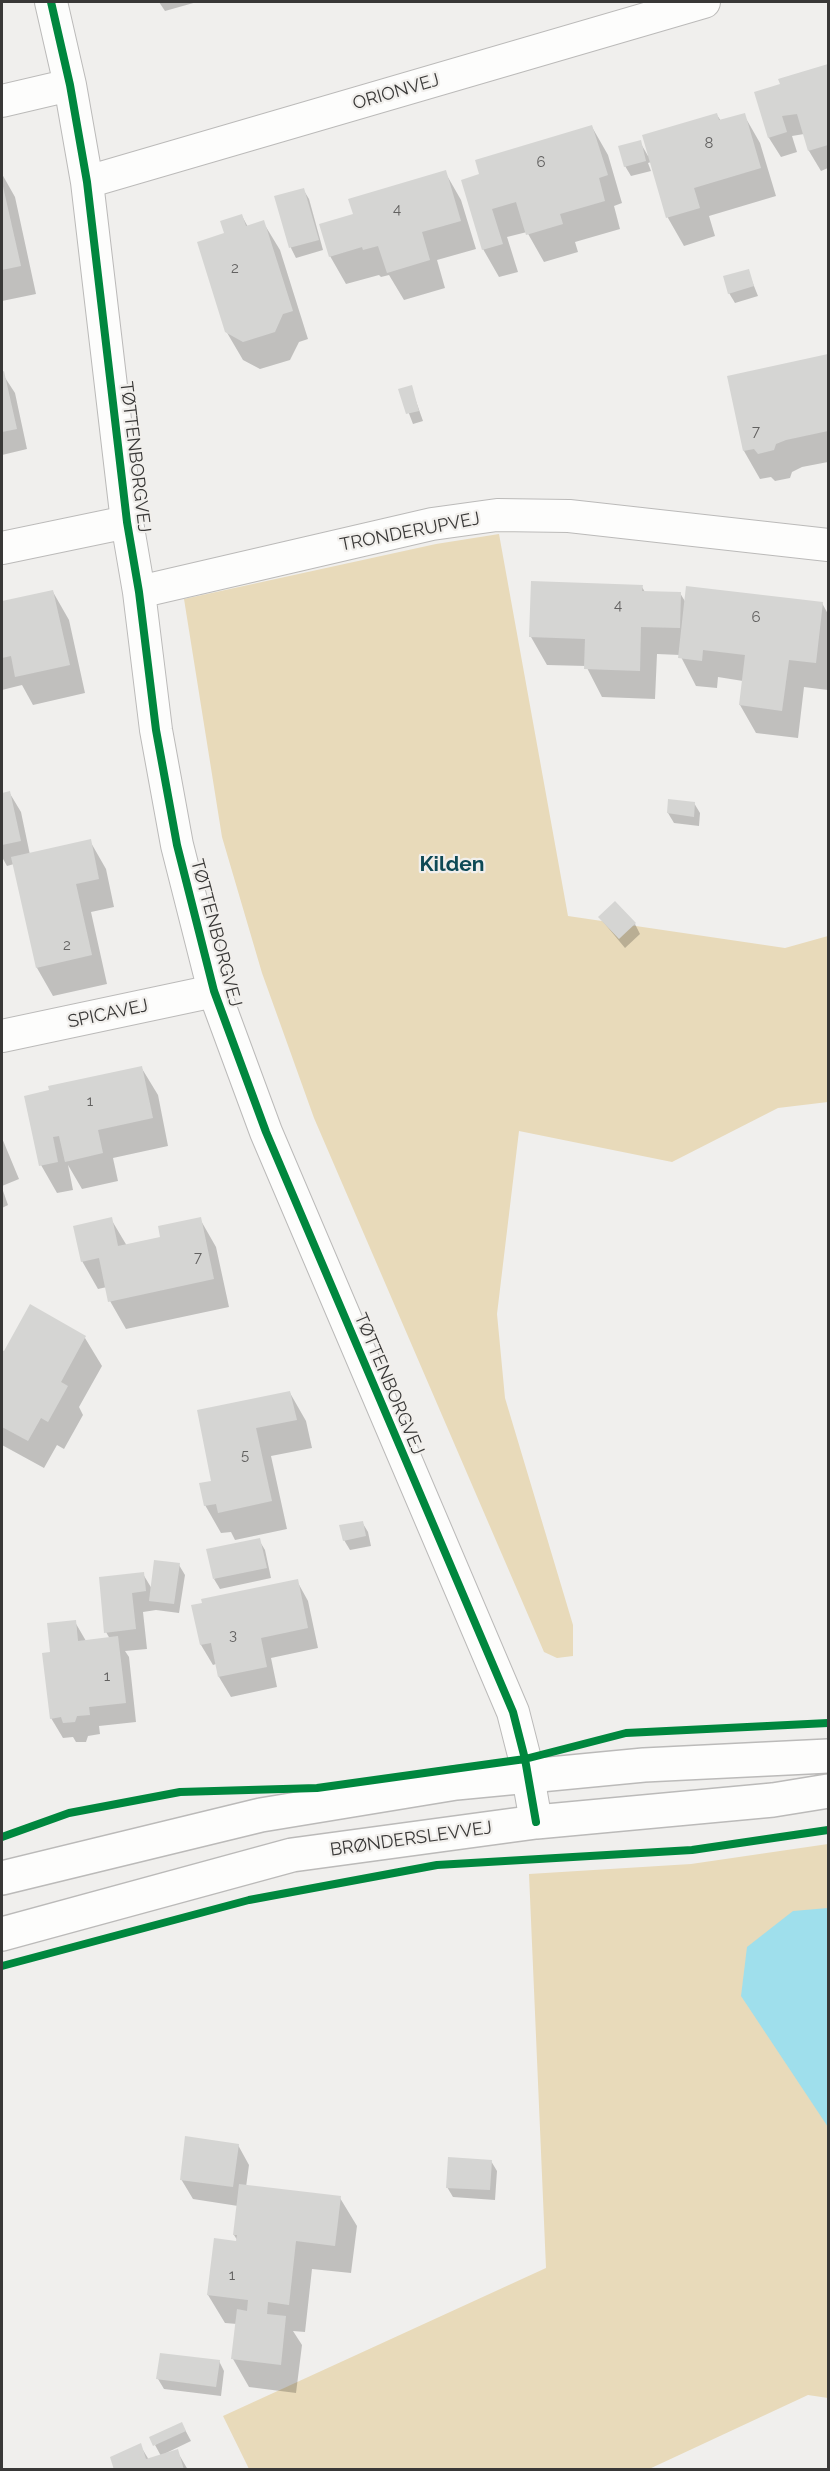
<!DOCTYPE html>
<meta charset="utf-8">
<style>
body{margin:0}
#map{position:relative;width:830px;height:2471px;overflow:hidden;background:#f0efed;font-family:Raleway,sans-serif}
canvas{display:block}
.frame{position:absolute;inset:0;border:3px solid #393837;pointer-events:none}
</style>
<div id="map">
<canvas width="830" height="2471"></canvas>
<div class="frame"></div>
</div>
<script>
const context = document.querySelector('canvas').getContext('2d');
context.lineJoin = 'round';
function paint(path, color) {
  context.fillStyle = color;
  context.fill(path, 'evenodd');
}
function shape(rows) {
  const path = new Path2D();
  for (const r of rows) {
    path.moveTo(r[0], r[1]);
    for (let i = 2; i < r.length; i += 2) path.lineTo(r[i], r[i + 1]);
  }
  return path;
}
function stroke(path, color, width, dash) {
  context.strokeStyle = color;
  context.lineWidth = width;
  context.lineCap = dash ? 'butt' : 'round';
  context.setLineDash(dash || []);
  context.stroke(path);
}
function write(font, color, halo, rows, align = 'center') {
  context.font = font + ' Raleway,sans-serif';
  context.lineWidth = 4.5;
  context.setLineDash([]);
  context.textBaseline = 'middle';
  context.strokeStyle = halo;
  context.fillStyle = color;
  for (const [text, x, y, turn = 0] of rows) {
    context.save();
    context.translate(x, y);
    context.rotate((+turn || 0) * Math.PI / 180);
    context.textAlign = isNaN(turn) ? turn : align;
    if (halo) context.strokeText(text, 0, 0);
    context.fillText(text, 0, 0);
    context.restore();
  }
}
const green = shape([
 [499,534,568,916,785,948,828,936,828,1102,778,1108,672,1162,519,1131,497,1314,505,1398,573,1625,573,1656,557,1658,544,1652,314,1118,262,973,222,837,184,599,436,544],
 [828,1844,828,2398,808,2395,647,2470,249,2469,223,2416,546,2268,529,1874,691,1864]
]);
const water = shape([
 [828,1908,828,2127,741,1996,747,1947,793,1911]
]);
const shadow = shape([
 [159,2,197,2,165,11],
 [828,66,828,168,821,171,809,151,804,134,792,136,797,152,781,157,769,138,756,93,782,85,780,80],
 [717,115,721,121,744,115,760,143,776,196,709,216,715,236,684,246,668,218,651,162,648,163,651,171,631,176,625,166,640,142,648,156],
 [592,127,608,155,622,203,614,206,620,229,575,242,578,252,544,262,527,232,507,237,518,272,499,277,483,249,481,175],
 [445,172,461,200,476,249,437,260,445,288,404,300,389,275,381,277,379,275,346,284,330,256,355,215],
 [2,174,15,197,36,294,2,301],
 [303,189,309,199,323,250,296,258,291,248,276,197],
 [242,216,248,227,263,222,280,250,308,339,299,342,290,360,260,369,243,360,226,331,226,234],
 [748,271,758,296,735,303,729,293],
 [828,355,828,462,802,467,792,472,790,478,775,481,771,477,760,479,744,451,728,377],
 [2,373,15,393,27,449,2,455],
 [411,387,423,421,413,424,400,390],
 [642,587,645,592,680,593,686,603,822,603,828,614,828,690,804,687,798,738,756,733,740,705,743,681,718,677,717,688,696,686,680,655,657,654,655,699,602,697,586,666,547,665,531,637],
 [53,592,69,620,85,693,33,705,22,685,2,690,2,603],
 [9,792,21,812,30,855,90,841,106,869,114,907,91,912,107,984,53,996,37,968,14,864,7,866,2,857,2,794],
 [694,803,700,813,699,826,674,823,668,813],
 [600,918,635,924,640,934,625,948],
 [141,1067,158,1095,168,1146,113,1158,118,1181,82,1189,68,1165,73,1190,57,1193,41,1165,26,1097],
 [2,1138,19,1179,2,1186],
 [2,1188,8,1205,2,1208],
 [111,1219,127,1246,162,1238,200,1219,216,1247,229,1307,126,1329,110,1301,107,1287,98,1289,82,1261],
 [30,1306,85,1338,102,1366,79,1407,83,1415,64,1449,57,1445,44,1468,2,1445,2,1352,4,1353],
 [290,1393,306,1421,312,1448,271,1456,287,1529,235,1540,231,1532,221,1533,205,1505,213,1482,198,1412],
 [362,1522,368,1532,371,1546,350,1550,344,1540],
 [259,1540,265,1550,271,1578,220,1589,214,1579],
 [179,1565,185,1575,179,1613,156,1610,143,1612,147,1649,125,1651,129,1657,136,1722,99,1726,100,1734,88,1736,86,1742,76,1742,73,1737,63,1738,51,1718,52,1653,75,1622,86,1641,110,1639,106,1632,143,1574,152,1589],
 [297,1581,308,1601,318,1648,271,1658,277,1687,231,1697,219,1677,216,1664,213,1665,201,1645,193,1606],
 [238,2145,249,2165,246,2187,340,2198,357,2226,351,2273,312,2269,305,2332,293,2331,302,2345,296,2393,249,2387,233,2359,237,2324,225,2323,208,2295,239,2243,234,2235,238,2206,193,2199,181,2179],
 [491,2161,497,2171,495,2200,453,2197,447,2187],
 [219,2361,224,2371,221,2396,164,2389,158,2379],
 [182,2424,191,2441,166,2453,177,2451,188,2470,115,2470,140,2445,149,2460,161,2456,155,2445]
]);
const building = shape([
 [828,64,828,145,808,151,797,114,782,116,787,132,768,138,754,92,780,84,778,79],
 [717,113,719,120,745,113,761,168,694,188,700,208,666,218,642,135],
 [592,125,608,175,599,178,605,201,560,214,563,224,526,235,516,202,492,209,503,244,482,250,461,180,479,174,475,160],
 [641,140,646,161,624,167,618,146],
 [446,170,461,221,422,232,430,260,387,273,378,246,363,250,362,247,329,257,319,224,353,214,348,199],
 [2,182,21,266,2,270],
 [304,188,319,240,289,248,274,196],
 [242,214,246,226,264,220,293,311,283,314,275,332,243,342,225,332,197,242,224,233,220,221],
 [749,269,754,286,728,294,723,276],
 [828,354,828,431,786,440,776,444,774,450,758,454,754,449,743,451,727,376],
 [4,371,17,429,2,432,2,372],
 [412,385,419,411,406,414,398,389],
 [531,581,643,585,642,591,681,592,680,628,641,627,640,671,584,669,585,639,529,637],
 [686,586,823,602,816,663,789,660,782,711,739,705,745,655,703,650,702,661,678,658],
 [53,590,70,665,15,677,11,656,2,658,2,601],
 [10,791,21,841,2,845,2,793],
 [668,799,695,802,694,817,667,813],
 [91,839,99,879,76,884,92,955,36,968,11,857],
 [615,901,636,923,619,939,598,917],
 [142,1066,153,1118,98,1130,103,1153,65,1162,59,1136,53,1137,58,1162,39,1166,24,1096,49,1090,48,1086],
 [112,1217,118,1246,160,1237,158,1226,201,1217,214,1279,108,1302,99,1258,81,1262,73,1226],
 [30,1304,86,1336,61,1382,68,1386,48,1422,41,1418,28,1441,2,1427,2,1350,4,1351],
 [290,1391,297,1420,256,1428,272,1501,218,1513,216,1504,204,1506,199,1483,211,1481,197,1410],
 [363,1521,366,1536,343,1541,339,1525],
 [260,1538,267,1568,213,1579,206,1549],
 [154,1560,180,1563,174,1604,149,1601],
 [144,1572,146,1591,132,1593,136,1629,104,1633,99,1577],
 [298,1579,308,1628,261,1638,267,1667,218,1677,211,1643,200,1645,191,1605,202,1603,201,1599],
 [76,1620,78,1641,118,1636,126,1703,89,1707,90,1715,77,1716,75,1722,63,1723,61,1717,50,1719,42,1653,50,1652,47,1623],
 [185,2136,239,2144,233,2187,180,2180],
 [448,2157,492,2160,490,2190,446,2188],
 [239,2184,341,2196,335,2246,296,2241,289,2305,268,2302,267,2314,286,2316,281,2365,231,2359,237,2309,247,2311,248,2300,207,2295,214,2238,236,2241,237,2235,233,2235],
 [160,2353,220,2360,216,2387,156,2379],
 [182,2422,186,2431,153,2446,149,2437],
 [141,2443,146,2459,178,2449,184,2470,114,2470,110,2457]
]);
const minor = shape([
 [51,2,70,85,87,182,127,522,139,592,156,730,177,845,214,991,266,1132,513,1712,525,1759,536,1822],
 [2,101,70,85],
 [87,182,704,2],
 [2,548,127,522],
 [139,592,432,524,497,515,569,516,828,545],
 [2,1036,214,991]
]);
const secondary = shape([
 [2,1878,261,1815,456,1783,644,1765,828,1756],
 [2,1934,292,1855,536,1822,773,1800,828,1791]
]);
const cycleway = shape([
 [51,2,70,85,87,182,127,522,139,592,156,730,177,845,214,991,266,1132,513,1712,525,1759,536,1822],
 [2,1837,69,1813,180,1792,317,1788,525,1759,626,1733,828,1723],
 [2,1966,249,1900,437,1865,692,1850,828,1830]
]);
const numberNames = [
 ["8",709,143],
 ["6",541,162],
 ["4",397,209],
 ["2",235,268],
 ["7",756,431],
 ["4",618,605],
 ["6",756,617],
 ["2",67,945],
 ["1",90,1101],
 ["7",198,1257],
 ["5",245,1455],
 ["3",233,1635],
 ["1",107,1676],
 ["1",232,2275]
];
const streetNames = [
 ["ORIONVEJ",396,92,-16],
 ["TØTTENBORGVEJ",135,457,83],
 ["TRONDERUPVEJ",410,532,-11],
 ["TØTTENBORGVEJ",216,933,75],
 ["SPICAVEJ",108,1014,-12],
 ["TØTTENBORGVEJ",389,1384,67],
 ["BRØNDERSLEVVEJ",411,1839,-8]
];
const quarterNames = [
 ["Kilden",452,865]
];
paint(green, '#e8daba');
paint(water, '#9fdfec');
paint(shadow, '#0003');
paint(building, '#d5d5d3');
stroke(minor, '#bbbab9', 34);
stroke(secondary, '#bbbab9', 36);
stroke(minor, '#fdfdfc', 32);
stroke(secondary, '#fdfdfc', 33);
stroke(cycleway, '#00873e', 8);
write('15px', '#626160', null, numberNames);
write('18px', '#393837', '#f1efec', streetNames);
write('bold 21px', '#0e4955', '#f1efec', quarterNames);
</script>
